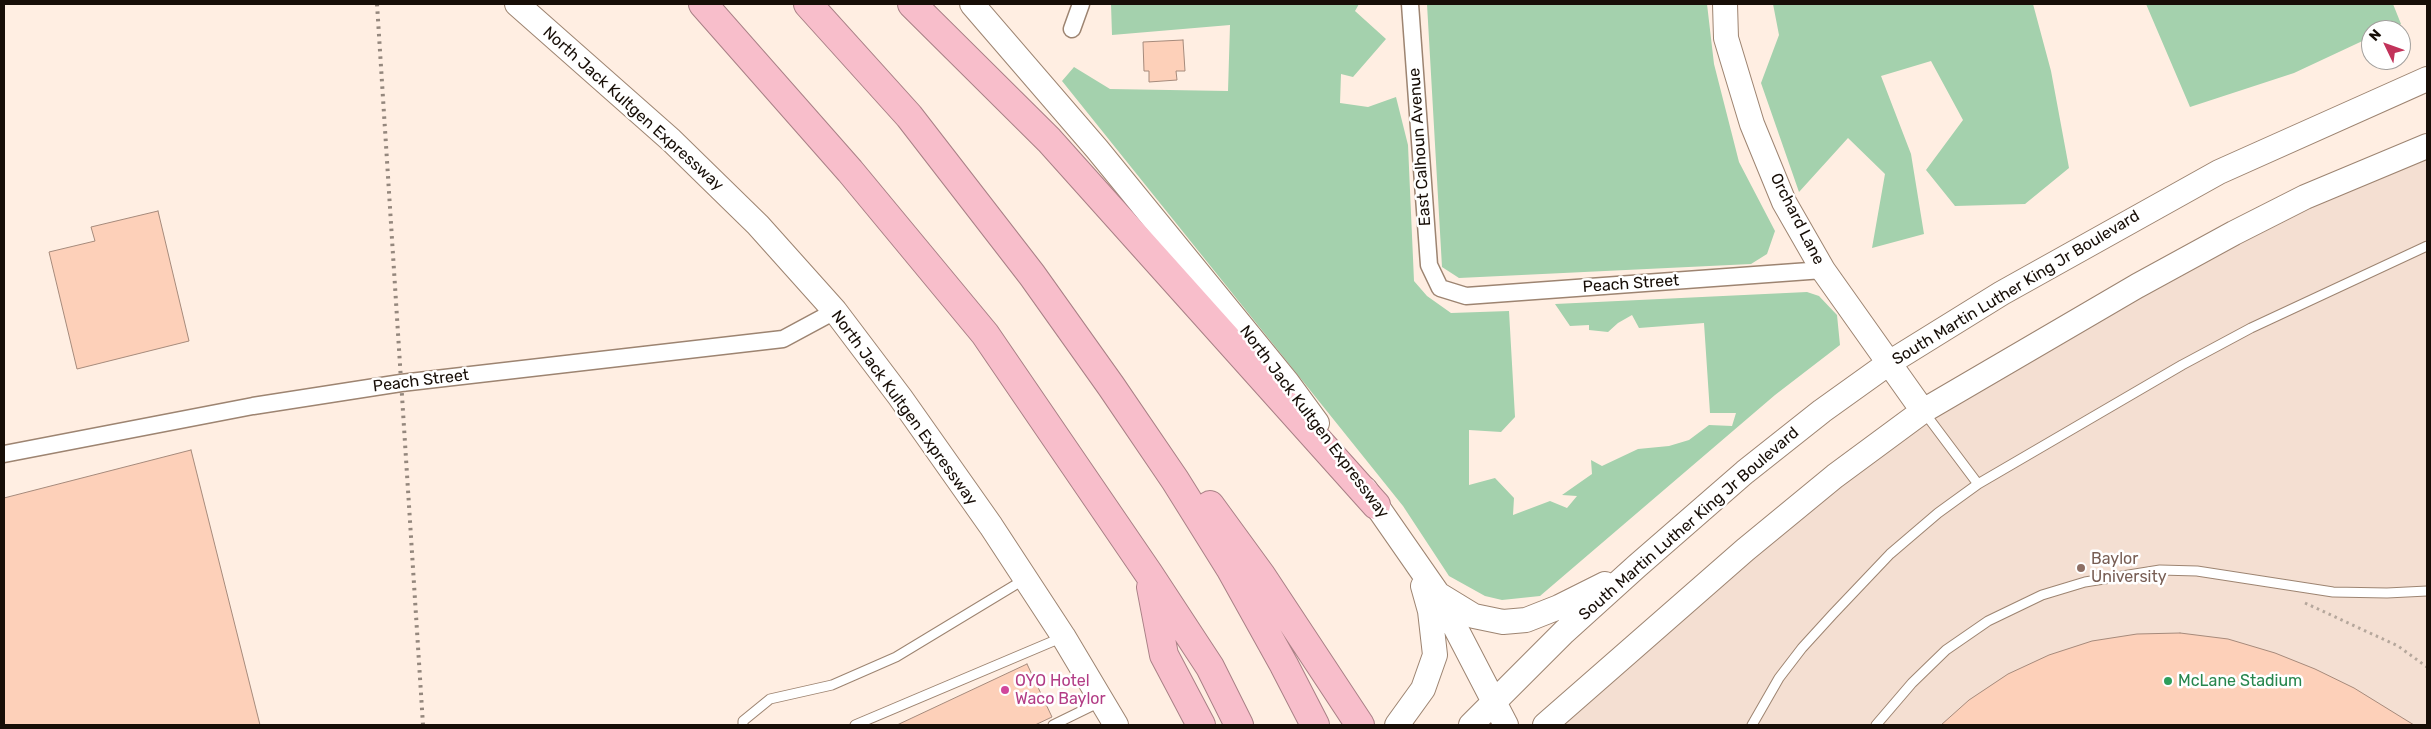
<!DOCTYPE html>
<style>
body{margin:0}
#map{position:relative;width:2431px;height:729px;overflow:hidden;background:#ffeee2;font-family:Rubik,sans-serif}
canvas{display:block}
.frame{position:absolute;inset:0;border:5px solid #170e07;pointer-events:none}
.north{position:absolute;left:2361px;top:20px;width:50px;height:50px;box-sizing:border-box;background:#fff;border:1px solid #a29f9c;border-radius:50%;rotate:312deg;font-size:14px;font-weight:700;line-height:20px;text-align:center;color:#170e07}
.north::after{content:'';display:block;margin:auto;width:18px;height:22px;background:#c2335a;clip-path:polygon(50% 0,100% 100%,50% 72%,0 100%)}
</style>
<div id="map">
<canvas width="2431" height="729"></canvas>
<div class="frame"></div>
<div class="north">N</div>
</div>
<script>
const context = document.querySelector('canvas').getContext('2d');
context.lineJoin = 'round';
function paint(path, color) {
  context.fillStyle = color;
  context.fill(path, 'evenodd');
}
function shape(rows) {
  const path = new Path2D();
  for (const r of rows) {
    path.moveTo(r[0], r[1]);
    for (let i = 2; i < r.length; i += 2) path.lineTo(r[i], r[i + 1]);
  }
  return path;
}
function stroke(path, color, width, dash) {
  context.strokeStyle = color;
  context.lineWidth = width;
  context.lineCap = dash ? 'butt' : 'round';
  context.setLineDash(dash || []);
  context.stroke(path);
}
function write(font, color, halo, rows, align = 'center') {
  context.font = font + ' Rubik,sans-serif';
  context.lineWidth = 5;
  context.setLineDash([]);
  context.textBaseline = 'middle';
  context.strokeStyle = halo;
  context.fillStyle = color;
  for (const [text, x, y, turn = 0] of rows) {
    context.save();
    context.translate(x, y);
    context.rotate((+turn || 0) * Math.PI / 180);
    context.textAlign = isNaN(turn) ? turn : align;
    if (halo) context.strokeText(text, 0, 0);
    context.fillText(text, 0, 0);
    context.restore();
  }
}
const education = shape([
 [2427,146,2427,725,1547,725,1923,411,2001,365]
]);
const green = shape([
 [1111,4,1359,4,1355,11,1386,39,1353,77,1341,74,1340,103,1368,107,1396,97,1408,145,1414,281,1427,296,1451,313,1509,311,1515,417,1501,432,1469,430,1469,485,1495,478,1514,498,1513,515,1550,501,1567,508,1577,496,1562,495,1592,474,1591,460,1602,466,1638,449,1669,446,1689,440,1709,425,1732,426,1736,413,1710,413,1704,323,1639,328,1632,315,1618,323,1608,332,1589,330,1589,325,1570,326,1555,304,1807,292,1819,296,1837,315,1840,345,1775,395,1540,596,1502,600,1485,596,1449,576,1403,506,1062,81,1074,67,1110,89,1228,91,1230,25,1112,35],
 [1427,4,1707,4,1714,64,1739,162,1775,231,1767,254,1751,264,1459,278,1442,267],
 [1773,4,2033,4,2051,71,2069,168,2025,204,1955,206,1926,170,1963,120,1931,61,1881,76,1911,154,1924,234,1872,248,1885,174,1848,138,1799,192,1761,83,1779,35],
 [2146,4,2393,4,2401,24,2388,30,2371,30,2371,37,2294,73,2190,107]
]);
const building = shape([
 [1183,40,1185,71,1176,71,1177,80,1149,82,1149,71,1144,71,1143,42,1183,40],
 [158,211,189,341,77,369,49,252,95,241,91,227,158,211],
 [191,450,260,725,4,725,4,498,191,450],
 [2180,633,2228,639,2275,653,2315,669,2354,688,2414,725,1941,725,1969,700,2008,674,2049,655,2092,641,2137,634,2180,633],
 [1027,664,1052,717,1035,725,897,725,1027,664]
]);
const path = shape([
 [2305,603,2398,646,2427,667]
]);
const lane = shape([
 [1924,412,1978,484],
 [743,725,743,721,770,699,832,685,896,657,1025,579],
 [855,725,1063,637],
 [1053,725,1100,702],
 [1752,725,1779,678,1802,648,1833,614,1890,554,1938,513,1978,484,2182,365,2251,328,2427,246],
 [1876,725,1912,683,1946,650,1988,621,2042,595,2085,582,2160,570,2197,571,2333,592,2387,593,2427,591]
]);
const street = shape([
 [1410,4,1429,265,1440,288,1466,296,1823,270],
 [1072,29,1081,4],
 [4,454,253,406,401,383,783,339,835,311]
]);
const secondary = shape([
 [517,4,671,140,758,225,835,311,900,397,991,526,1063,636,1116,725],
 [972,4,1097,149,1287,382,1317,423],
 [1725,4,1726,38,1752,124,1784,202,1823,270,1923,411],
 [1365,489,1438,594,1506,725],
 [1438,594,1474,616,1503,622,1526,620,1559,607,1605,584],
 [1397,725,1423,689,1435,655,1430,611,1423,586],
 [1471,725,1564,632,1637,566,1745,472,1822,411,1889,363,2002,293,2219,172,2427,79],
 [1545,725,1745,550,1835,476,1923,411,2137,286,2234,233,2305,197,2427,146]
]);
const highway = shape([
 [703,4,850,171,985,334,1149,574,1210,667,1239,725],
 [808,4,909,116,1032,275,1111,386,1175,480,1230,568,1284,665,1315,725],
 [912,4,1049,140,1376,505],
 [1210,505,1261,575,1360,725],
 [1151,587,1164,655,1201,725]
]);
const rail = shape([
 [377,4,423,725]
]);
const markers = [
 [2081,568,5,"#8d6e63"],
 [2168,681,5,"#2e9e5b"],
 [1005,690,5,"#d1479c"]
];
const streetNames = [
 ["North Jack Kultgen Expressway",633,109,42],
 ["East Calhoun Avenue",1420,147,-94],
 ["Orchard Lane",1797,219,63],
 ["Peach Street",1631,284,-4],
 ["South Martin Luther King Jr Boulevard",2016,288,-31],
 ["Peach Street",421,381,-7],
 ["North Jack Kultgen Expressway",904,408,54],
 ["North Jack Kultgen Expressway",1314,422,53],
 ["South Martin Luther King Jr Boulevard",1689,524,-41]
];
const educationNames = [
 ["Baylor",2091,559],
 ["University",2091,577]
];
const hotelNames = [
 ["OYO Hotel",1015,681],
 ["Waco Baylor",1015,699]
];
const leisureNames = [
 ["McLane Stadium",2178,681]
];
paint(education, '#f4dfd2');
paint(green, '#a4d1ad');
paint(building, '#fdd0b9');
stroke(building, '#a68a7b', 1);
stroke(lane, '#9d8471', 11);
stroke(street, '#9d8471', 19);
stroke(secondary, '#9d8471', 26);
stroke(highway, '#a98086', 30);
stroke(path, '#b5a79c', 3, [2.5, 4]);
stroke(lane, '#fff', 9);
stroke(street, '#fff', 16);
stroke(secondary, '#fff', 24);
stroke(highway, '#f8becb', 28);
stroke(rail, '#94877d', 4, [2.5, 5]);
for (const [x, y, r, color] of markers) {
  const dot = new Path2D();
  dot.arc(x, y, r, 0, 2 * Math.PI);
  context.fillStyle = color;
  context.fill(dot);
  stroke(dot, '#fff', 2);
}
write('16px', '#170e07', '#fff', streetNames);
write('16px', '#785e54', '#fff', educationNames, 'left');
write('16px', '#b23c85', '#fff', hotelNames, 'left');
write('16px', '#27864d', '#fff', leisureNames, 'left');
</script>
